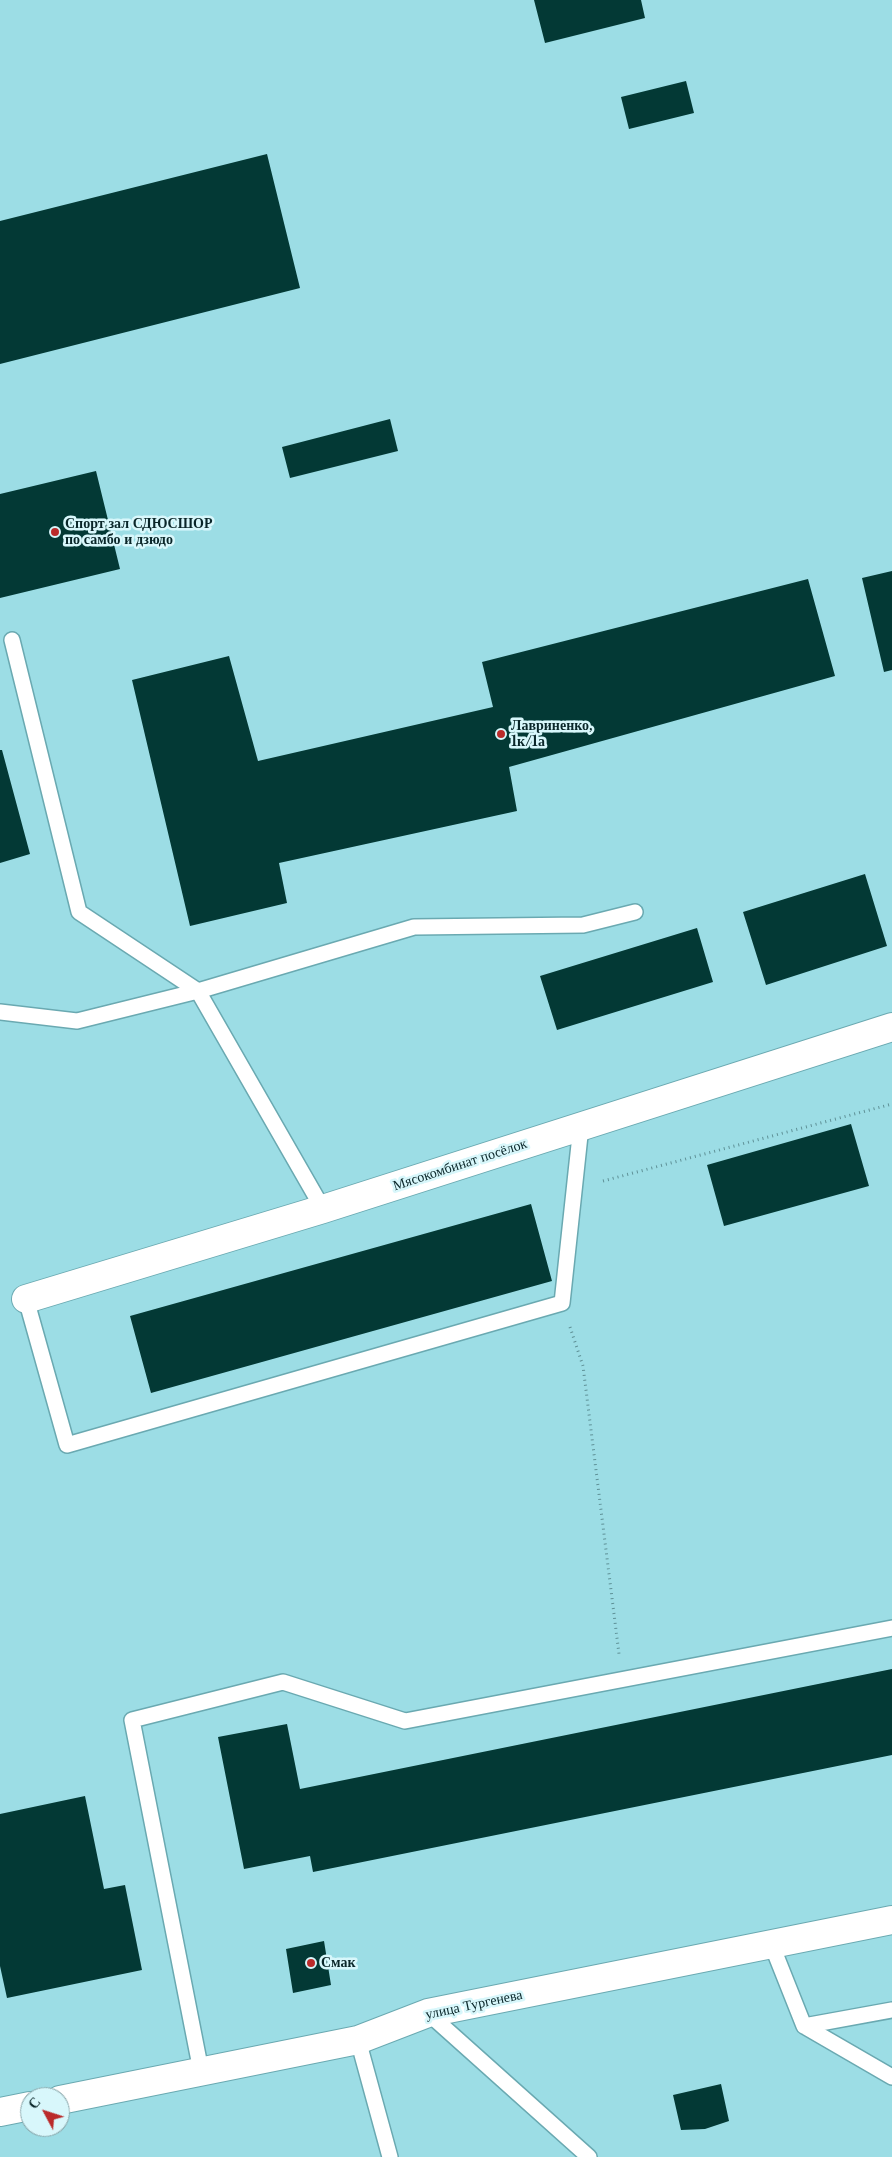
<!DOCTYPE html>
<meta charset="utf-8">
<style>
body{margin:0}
#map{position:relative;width:892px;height:2157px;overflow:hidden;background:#9cdde5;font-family:"Libre Baskerville",serif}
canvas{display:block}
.north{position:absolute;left:20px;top:2087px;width:50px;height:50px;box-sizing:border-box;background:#d8f7fb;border:1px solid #86a3a7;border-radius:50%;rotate:310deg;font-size:14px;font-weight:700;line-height:20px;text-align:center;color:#0a2629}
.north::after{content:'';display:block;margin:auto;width:18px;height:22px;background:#ba2b2b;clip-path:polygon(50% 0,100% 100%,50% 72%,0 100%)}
</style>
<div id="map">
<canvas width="892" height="2157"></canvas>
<div class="north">С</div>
</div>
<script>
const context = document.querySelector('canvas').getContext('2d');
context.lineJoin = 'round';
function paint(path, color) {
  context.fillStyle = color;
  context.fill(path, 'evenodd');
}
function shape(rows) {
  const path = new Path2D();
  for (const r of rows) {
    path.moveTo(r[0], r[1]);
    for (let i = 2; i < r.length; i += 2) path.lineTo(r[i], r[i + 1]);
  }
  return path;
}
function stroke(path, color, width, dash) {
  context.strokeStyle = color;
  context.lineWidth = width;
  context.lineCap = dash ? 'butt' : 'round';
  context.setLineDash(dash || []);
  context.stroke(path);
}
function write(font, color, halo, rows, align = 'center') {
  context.font = font + ' "Libre Baskerville",serif';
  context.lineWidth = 5;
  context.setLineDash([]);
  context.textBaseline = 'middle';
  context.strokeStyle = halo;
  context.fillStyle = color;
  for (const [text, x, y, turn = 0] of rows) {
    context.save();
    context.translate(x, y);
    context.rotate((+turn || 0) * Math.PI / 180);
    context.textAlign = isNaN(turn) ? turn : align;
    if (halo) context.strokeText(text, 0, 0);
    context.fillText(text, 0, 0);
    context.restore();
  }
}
const building = shape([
 [534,0,641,0,645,18,545,43],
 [686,81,694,113,629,129,621,97],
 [267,154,300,288,0,364,0,221],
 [390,419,398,451,290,478,282,447],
 [96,471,120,569,0,598,0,494],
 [892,571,892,670,884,672,862,578],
 [808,579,835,676,509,767,517,811,279,863,287,903,190,926,132,680,229,656,258,761,493,707,482,662],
 [0,750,2,750,30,854,0,863],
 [865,874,887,946,766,985,743,912],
 [697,928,713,982,557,1030,540,976],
 [851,1124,869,1186,724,1226,707,1165],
 [531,1204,552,1281,151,1393,130,1316],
 [892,1669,892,1755,313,1872,310,1856,244,1869,218,1737,287,1724,300,1789],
 [85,1796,104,1889,125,1885,142,1970,7,1998,0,1966,0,1814],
 [324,1941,331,1985,293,1993,286,1949],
 [721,2084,729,2121,705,2129,681,2130,673,2095]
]);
const path = shape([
 [603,1181,892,1104],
 [570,1327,583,1366,619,1654]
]);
const service = shape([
 [12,640,79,912,198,991,323,1209],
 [0,1012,77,1021,198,991,414,927,583,925,635,912],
 [26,1299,67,1445,562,1303,581,1126],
 [771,1943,804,2026,892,2010],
 [428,2013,589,2157],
 [804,2026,892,2077],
 [358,2040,390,2157],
 [201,2071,132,1720,283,1682,405,1721,892,1628]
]);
const minor = shape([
 [26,1299,323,1209,892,1027]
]);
const tertiary = shape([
 [60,2100,358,2040,428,2013,892,1920],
 [0,2112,30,2106]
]);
const markers = [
 [55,532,5,"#ba2b2b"],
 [501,734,5,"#ba2b2b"],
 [311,1963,5,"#ba2b2b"]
];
const poiNames = [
 ["Спорт зал СДЮСШОР",65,524],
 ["по самбо и дзюдо",65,540],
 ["Лавриненко,",511,726],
 ["1к/1а",511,742],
 ["Смак",321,1963]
];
const streetNames = [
 ["Мясокомбинат посёлок",460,1165,-18],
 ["улица Тургенева",474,2005,-12]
];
paint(building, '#033935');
stroke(service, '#6aa9b1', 18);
stroke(minor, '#6aa9b1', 30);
stroke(tertiary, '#6aa9b1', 30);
stroke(path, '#5f9197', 3, [1, 4]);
stroke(service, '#fff', 15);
stroke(minor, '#fff', 28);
stroke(tertiary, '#fff', 28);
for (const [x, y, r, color] of markers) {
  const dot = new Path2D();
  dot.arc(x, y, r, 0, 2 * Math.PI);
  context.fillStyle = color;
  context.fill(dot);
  stroke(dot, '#d8f7fb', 2);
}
write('bold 14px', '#0a2629', '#d8f7fb', poiNames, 'left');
write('14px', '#0a2629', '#d8f7fb', streetNames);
</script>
